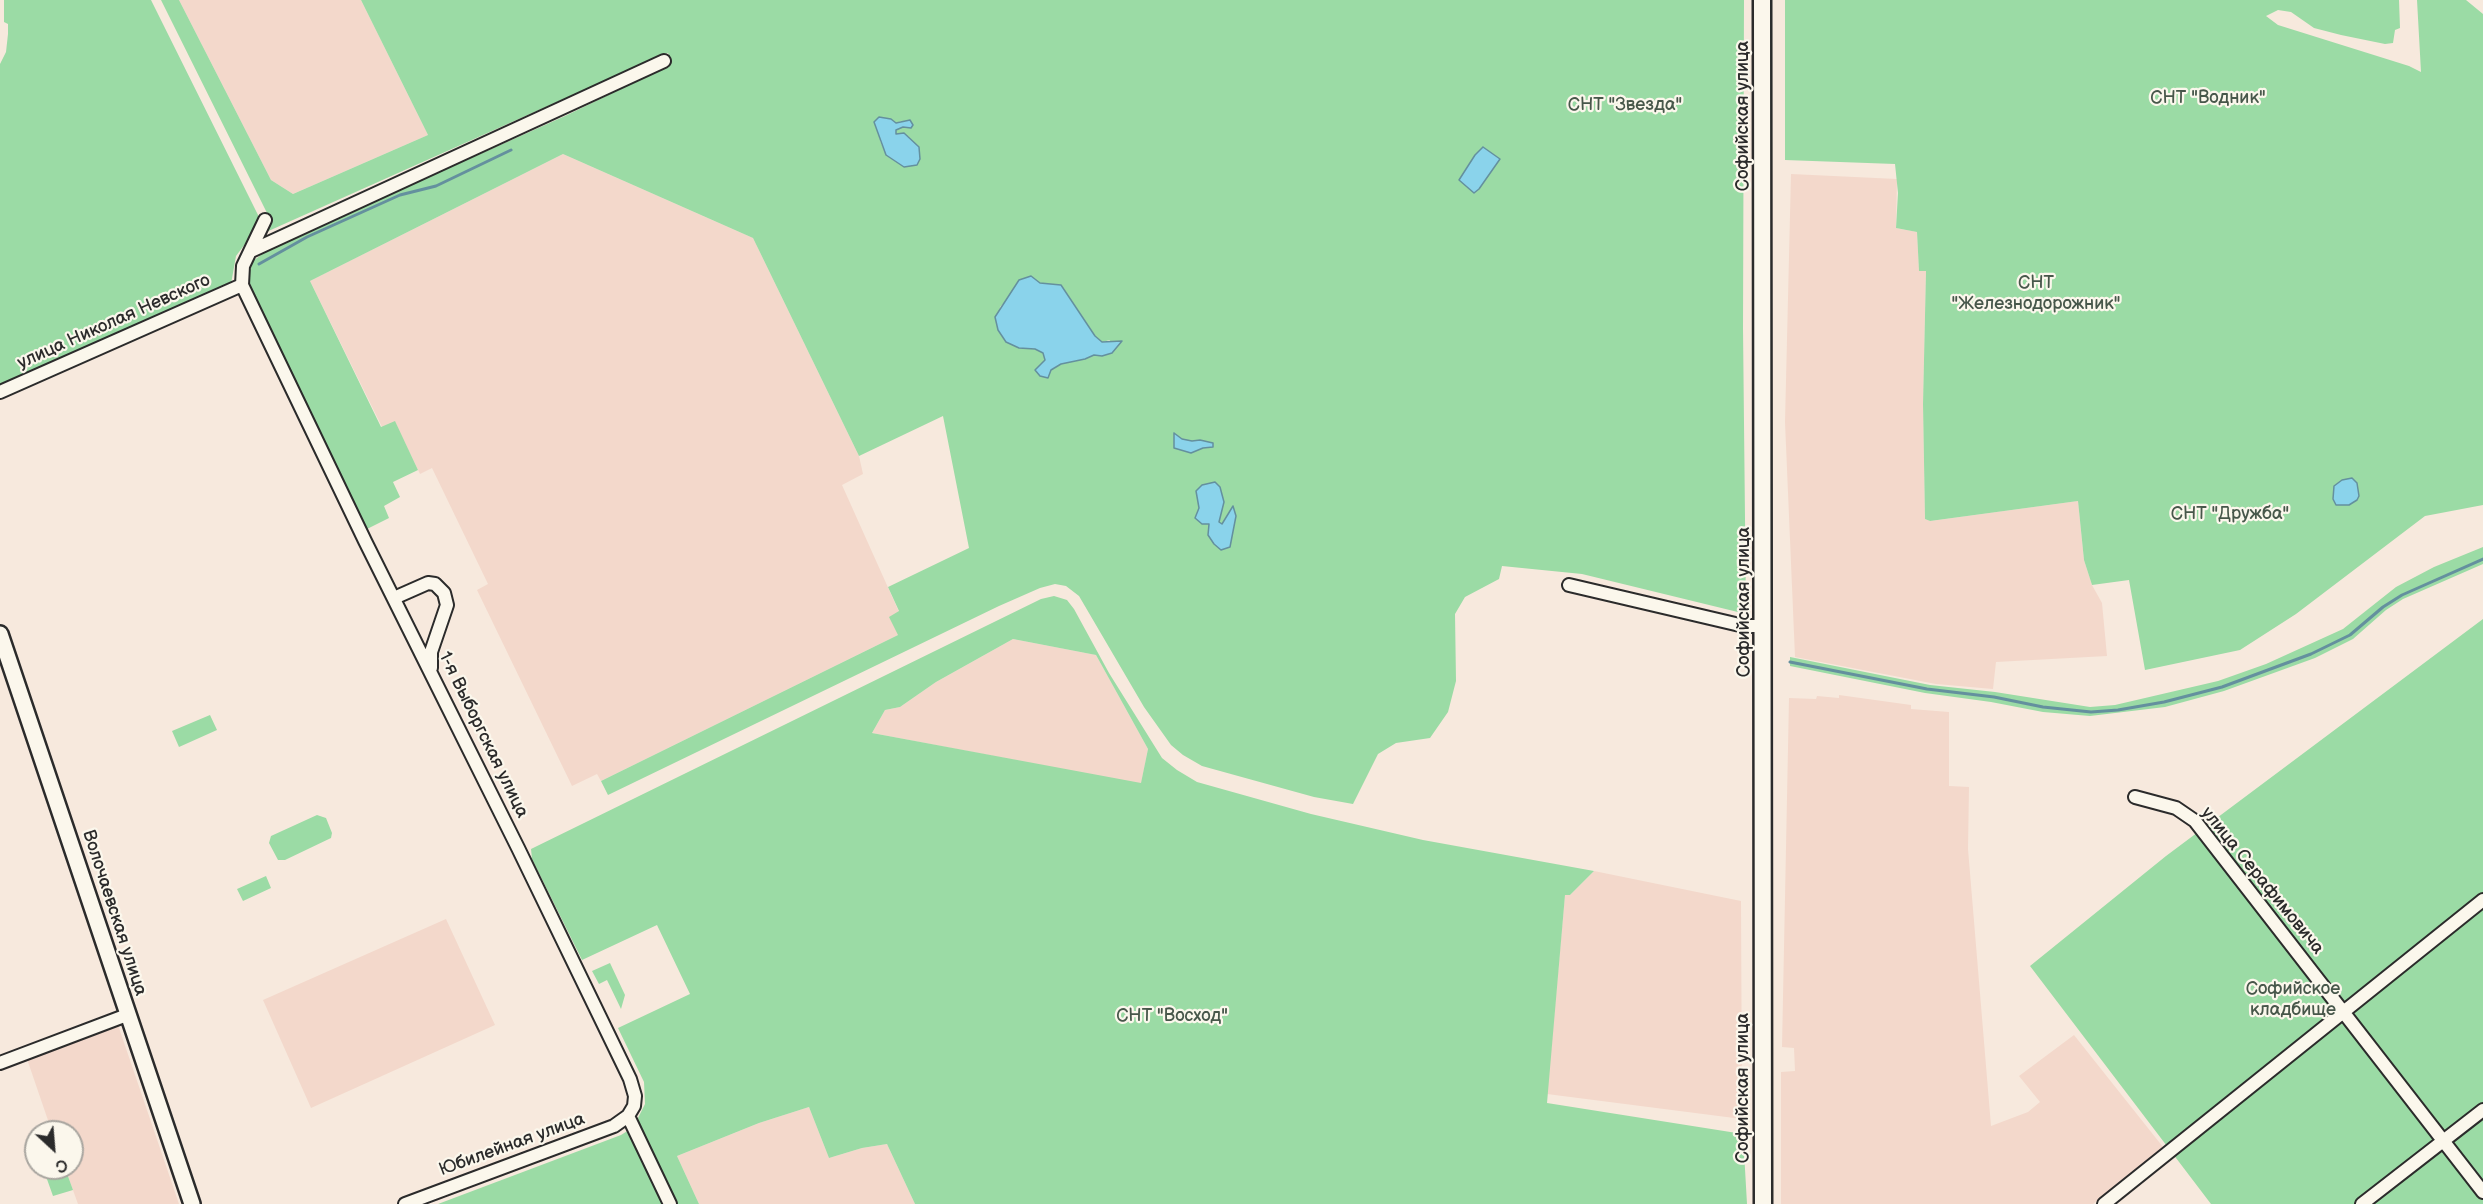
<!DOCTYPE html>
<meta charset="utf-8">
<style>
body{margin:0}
#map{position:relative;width:2483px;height:1204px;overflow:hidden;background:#f7e9dd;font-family:"Balsamiq Sans",sans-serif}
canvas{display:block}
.north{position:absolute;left:24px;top:1120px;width:60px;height:60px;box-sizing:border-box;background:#fbf7ec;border:2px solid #a8a59f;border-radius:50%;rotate:154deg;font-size:16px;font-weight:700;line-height:24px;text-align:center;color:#2b2b2b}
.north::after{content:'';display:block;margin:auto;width:21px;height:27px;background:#2b2b2b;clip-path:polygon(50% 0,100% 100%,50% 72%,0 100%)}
</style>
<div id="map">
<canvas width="2483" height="1204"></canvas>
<div class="north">С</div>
</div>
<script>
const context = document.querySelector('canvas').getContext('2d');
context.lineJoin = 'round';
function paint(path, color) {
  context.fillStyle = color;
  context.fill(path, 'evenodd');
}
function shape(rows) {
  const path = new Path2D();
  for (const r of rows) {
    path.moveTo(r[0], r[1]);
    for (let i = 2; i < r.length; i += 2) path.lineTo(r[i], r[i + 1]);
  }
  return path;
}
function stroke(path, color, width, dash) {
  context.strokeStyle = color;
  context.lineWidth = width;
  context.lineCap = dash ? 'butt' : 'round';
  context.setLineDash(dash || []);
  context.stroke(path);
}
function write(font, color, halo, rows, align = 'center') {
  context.font = font + ' "Balsamiq Sans",sans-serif';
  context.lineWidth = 4.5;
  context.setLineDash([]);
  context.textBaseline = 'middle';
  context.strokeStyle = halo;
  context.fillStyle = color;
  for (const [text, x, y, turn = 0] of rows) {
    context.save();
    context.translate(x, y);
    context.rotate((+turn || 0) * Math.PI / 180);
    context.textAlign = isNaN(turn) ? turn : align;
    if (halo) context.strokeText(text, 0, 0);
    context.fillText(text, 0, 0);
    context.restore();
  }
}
const built = shape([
 [179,0,361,0,428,135,293,194,271,180],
 [563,154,753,238,859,456,863,474,842,485,899,612,898,635,601,781,597,774,572,786,477,590,488,584,432,468,420,474,395,422,382,427,310,281],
 [1791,174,1897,179,1896,228,1917,232,1919,270,1926,271,1923,404,1925,519,1930,521,2078,501,2084,560,2092,585,2102,603,2107,656,1996,662,1993,689,1936,684,1795,657,1785,422],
 [1013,639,1096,655,1148,749,1141,784,872,733,885,710,900,707,936,682],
 [1839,695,1911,705,1911,709,1949,712,1949,786,1969,787,1968,849,1991,1126,2028,1112,2040,1102,2019,1076,2074,1035,2163,1147,2093,1204,1781,1204,1781,1072,1795,1071,1794,1048,1782,1047,1789,698,1816,699,1817,696,1839,698],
 [1594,871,1741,901,1742,1119,1547,1094,1565,894,1570,895],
 [446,919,495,1025,311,1108,263,1000],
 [117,1022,179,1204,78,1204,65,1168,72,1168,72,1132,52,1132,26,1056],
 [809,1107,829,1158,862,1148,887,1144,915,1204,699,1204,677,1156,759,1123]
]);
const green = shape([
 [4,0,151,0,260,219,257,228,236,256,231,284,0,389,0,64,6,52,8,34,8,24,4,22],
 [161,0,179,0,271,180,293,194,428,135,361,0,1744,0,1743,328,1746,614,1582,574,1502,566,1499,579,1465,597,1455,614,1456,681,1448,712,1430,738,1396,743,1378,754,1353,804,1314,797,1202,766,1183,755,1171,745,1144,707,1079,596,1066,586,1055,584,1040,588,999,606,608,795,601,781,898,635,889,617,899,611,888,587,969,548,943,416,859,456,753,238,563,154,310,281,381,427,395,421,418,470,393,482,400,497,384,506,389,518,365,530,254,297,247,280,253,261,270,248,565,116,664,68,671,60,668,53,655,58,264,233,269,217],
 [879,117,891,119,896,123,902,121,896,130,896,135,908,136,913,143,896,162,886,154,881,143,875,122],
 [1040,283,1061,285,1095,336,1102,342,1110,340,1102,356,1094,355,1085,359,1061,364,1051,370,1043,364,1046,360,1043,353,1035,349,1019,348,1006,342,998,330,1000,307,1009,298],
 [1785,0,2399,0,2400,28,2395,30,2393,43,2385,44,2341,35,2314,28,2291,12,2278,10,2266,16,2278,25,2409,66,2421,72,2417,0,2466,0,2483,14,2483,505,2425,516,2296,614,2240,650,2145,670,2129,580,2092,585,2084,560,2078,501,1930,521,1925,519,1923,404,1926,271,1919,271,1917,232,1896,228,1898,193,1895,164,1785,160],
 [2483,547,2483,564,2403,599,2386,610,2353,639,2315,658,2224,691,2165,707,2090,716,2043,712,1991,702,1925,693,1790,666,1790,657,1930,685,1995,692,2090,707,2115,705,2218,681,2266,664,2343,629,2396,587,2434,567],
 [1054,596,1067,600,1074,609,1109,673,1162,758,1177,770,1197,782,1311,814,1423,840,1594,871,1570,895,1565,895,1547,1103,1743,1134,1747,1204,915,1204,887,1144,862,1148,829,1158,809,1107,759,1123,677,1156,699,1204,676,1204,637,1120,645,1104,644,1082,618,1028,690,994,657,925,582,960,532,859,531,849,1041,599],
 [1013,639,1096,655,1148,749,1141,783,872,733,885,710,900,707,936,682],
 [2483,619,2483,1204,2211,1204,2030,966,2166,856],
 [210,715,217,730,179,747,172,731],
 [317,815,326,818,332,833,331,838,285,860,278,860,269,843,271,836],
 [266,876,271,888,243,901,237,889],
 [610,963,625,995,621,1009,607,980,599,984,592,971],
 [629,1130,663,1204,438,1204,621,1135],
 [43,1168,65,1168,73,1190,53,1196]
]);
const water = shape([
 [879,117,891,119,896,123,910,120,913,125,911,128,903,127,896,130,896,134,904,133,919,147,920,159,917,165,904,167,886,155,874,122,879,117],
 [1483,147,1500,159,1479,189,1474,193,1459,180,1475,155,1483,147],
 [1031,276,1040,283,1061,285,1095,336,1102,342,1122,341,1112,353,1102,356,1094,355,1085,359,1061,364,1051,370,1048,378,1040,376,1035,370,1045,360,1043,353,1035,349,1019,348,1006,342,998,330,995,317,1019,280,1031,276],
 [1174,433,1182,439,1192,441,1200,440,1213,443,1213,447,1203,448,1191,453,1174,448,1174,433],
 [2352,478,2357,483,2359,496,2357,500,2349,505,2336,505,2333,499,2334,486,2342,480,2352,478],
 [1215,482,1220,487,1224,502,1219,522,1222,524,1233,506,1236,516,1230,547,1221,550,1214,544,1208,535,1209,524,1202,524,1195,518,1199,508,1196,491,1202,485,1215,482]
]);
const stream = shape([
 [259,264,307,237,400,195,436,186,511,150],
 [1790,662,1927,689,1994,697,2043,707,2091,712,2118,710,2164,702,2222,687,2311,654,2350,635,2383,607,2402,595,2483,559]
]);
const minor = shape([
 [265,220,243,266,242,285,365,541,518,848,630,1079,635,1096,634,1106,628,1116,614,1126,405,1204],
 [251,251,664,61],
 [0,392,242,285],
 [1569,585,1744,626,1764,626],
 [394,598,428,583,435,584,444,593,447,605,431,652,431,668],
 [2135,797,2176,808,2195,821,2483,1192],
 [0,1063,127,1015],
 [628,1116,670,1204],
 [2104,1204,2483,900],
 [2362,1204,2483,1110]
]);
const tertiary = shape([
 [0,634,192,1204]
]);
const secondary = shape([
 [1762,0,1763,1204]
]);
const parkNames = [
 ["СНТ \"Водник\"",2208,98],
 ["СНТ \"Звезда\"",1625,105],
 ["СНТ",2036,283],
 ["\"Железнодорожник\"",2036,304],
 ["СНТ \"Дружба\"",2230,514],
 ["Софийское",2293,989],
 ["кладбище",2293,1010],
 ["СНТ \"Восход\"",1172,1016]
];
const streetNames = [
 ["Софийская улица",1743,116,-90],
 ["улица Николая Невского",114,322,-24],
 ["Софийская улица",1744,602,-90],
 ["1-я Выборгская улица",483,735,64],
 ["улица Серафимовича",2262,881,51],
 ["Волочаевская улица",114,913,72],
 ["Софийская улица",1743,1088,-90],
 ["Юбилейная улица",512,1145,-20]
];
paint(built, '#f3d8cb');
paint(green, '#9bdba5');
paint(water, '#8ad3eb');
stroke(water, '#64909e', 1.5);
stroke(stream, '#64909e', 3);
stroke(minor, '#2b2b2b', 16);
stroke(tertiary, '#2b2b2b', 20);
stroke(secondary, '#2b2b2b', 21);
stroke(minor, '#fbf7ec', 12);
stroke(tertiary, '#fbf7ec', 15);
stroke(secondary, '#fbf7ec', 16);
write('18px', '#47574a', '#fbf7ec', parkNames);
write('18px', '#2b2b2b', '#fbf7ec', streetNames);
</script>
